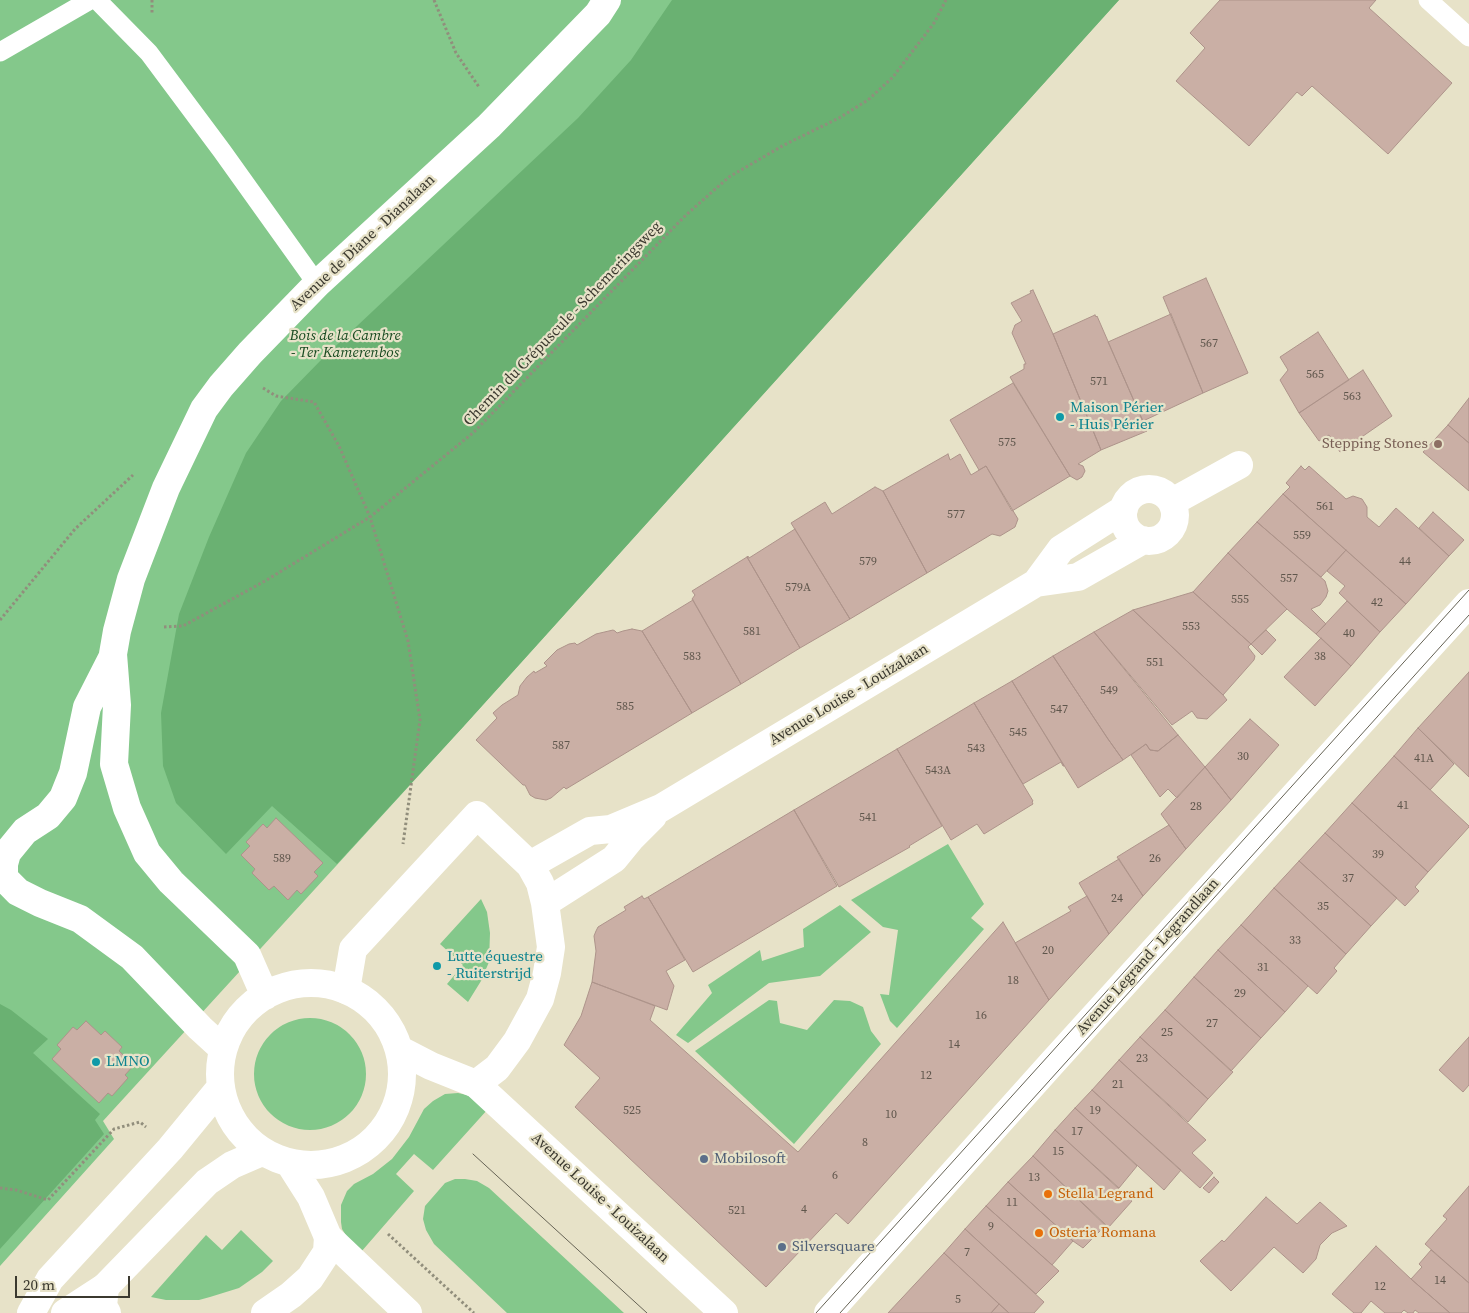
<!DOCTYPE html>
<meta charset="utf-8">
<style>
body{margin:0}
#map{position:relative;width:1469px;height:1313px;overflow:hidden;background:#e7e2c8;font-family:"Source Serif 4",serif}
canvas{display:block}
.scale{position:absolute;left:15px;top:1276px;width:115px;height:22px;box-sizing:border-box;border:2px solid #3b392f;border-top:0;padding-left:6px;font-size:15px;line-height:18px;white-space:nowrap;color:#3b392f;-webkit-text-stroke:4px #e7e2c8;paint-order:stroke}
</style>
<div id="map">
<canvas width="1469" height="1313"></canvas>
<div class="scale">20 m</div>
</div>
<script>
const context = document.querySelector('canvas').getContext('2d');
context.lineJoin = 'round';
function paint(path, color) {
  context.fillStyle = color;
  context.fill(path, 'evenodd');
}
function shape(rows) {
  const path = new Path2D();
  for (const r of rows) {
    if (r.length === 3) {
      path.moveTo(r[0] + r[2], r[1]);
      path.arc(r[0], r[1], r[2], 0, 2 * Math.PI);
      continue;
    }
    path.moveTo(r[0], r[1]);
    for (let i = 2; i < r.length; i += 2) path.lineTo(r[i], r[i + 1]);
  }
  return path;
}
function stroke(path, color, width, dash) {
  context.strokeStyle = color;
  context.lineWidth = width;
  context.lineCap = dash ? 'butt' : 'round';
  context.setLineDash(dash || []);
  context.stroke(path);
}
function write(font, color, halo, rows, align = 'center') {
  context.font = font + ' "Source Serif 4",serif';
  context.lineWidth = 4.5;
  context.setLineDash([]);
  context.textBaseline = 'middle';
  context.strokeStyle = halo;
  context.fillStyle = color;
  for (const [text, x, y, turn = 0] of rows) {
    context.save();
    context.translate(x, y);
    context.rotate((+turn || 0) * Math.PI / 180);
    context.textAlign = isNaN(turn) ? turn : align;
    if (halo) context.strokeText(text, 0, 0);
    context.fillText(text, 0, 0);
    context.restore();
  }
}
const green = shape([
 [0,0,1119,0,463,727,103,1121,114,1139,0,1266],
 [948,844,984,904,971,918,984,929,897,1028,890,1021,880,994,889,995,898,930,883,927,851,900],
 [481,899,487,912,490,933,489,962,481,981,468,1002,447,984,463,965,440,944],
 [840,905,871,932,820,976,769,983,688,1043,676,1035,712,993,708,985,760,950,762,961,804,947,803,929],
 [769,1000,777,1001,780,1023,807,1030,834,1000,850,1001,863,1007,871,1031,881,1044,794,1144,695,1051],
 [310,1074,56],
 [458,1093,467,1095,480,1101,488,1109,433,1170,414,1154,396,1174,414,1191,361,1252,347,1237,342,1229,341,1222,341,1205,347,1191,354,1184,373,1174,392,1159,409,1137,424,1109,433,1101,445,1094],
 [455,1179,465,1179,477,1181,489,1188,624,1313,507,1313,434,1244,426,1230,423,1219,425,1206,445,1183],
 [241,1230,273,1261,262,1272,239,1288,210,1297,199,1300,166,1300,151,1297,206,1235,222,1250]
]);
const forest = shape([
 [672,0,1119,0,463,727,337,864,272,806,226,854,176,803,163,766,161,713,179,614,209,537,246,453,281,401,323,358,578,118,631,60],
 [0,1004,11,1010,48,1039,33,1053,100,1114,95,1120,104,1134,0,1249]
]);
const building = shape([
 [1220,0,1376,0,1369,8,1452,83,1388,154,1312,86,1302,96,1297,92,1249,146,1176,81,1205,48,1190,33,1220,0],
 [1206,278,1248,373,1203,393,1163,297,1206,278],
 [1033,290,1053,334,1101,450,1078,464,1083,466,1085,471,1082,477,1077,480,1070,476,1010,377,1024,369,1024,364,1026,364,1012,333,1015,325,1022,321,1011,303,1031,293,1030,291,1033,290],
 [1171,314,1203,393,1143,421,1108,342,1171,314],
 [1095,315,1096,317,1097,316,1147,431,1101,450,1053,334,1095,315],
 [1318,332,1349,380,1299,413,1280,380,1288,370,1280,357,1318,332],
 [1363,370,1392,416,1340,452,1329,435,1319,441,1299,413,1363,370],
 [1013,383,1070,476,1012,511,986,466,979,470,950,420,1013,383],
 [1469,398,1469,443,1448,425,1469,398],
 [1448,425,1469,443,1469,491,1423,452,1448,425],
 [948,454,950,460,960,454,971,475,986,466,1018,519,1015,527,1000,536,992,534,927,573,883,491,948,454],
 [1301,466,1305,470,1309,466,1346,499,1353,496,1362,499,1367,507,1367,517,1379,527,1396,508,1449,556,1406,604,1283,494,1290,487,1286,483,1301,466],
 [875,487,883,491,927,573,850,619,791,523,825,502,832,514,875,487],
 [1283,494,1346,550,1321,577,1257,522,1283,494],
 [1433,512,1464,540,1449,556,1419,528,1433,512],
 [1257,522,1325,581,1328,591,1326,597,1320,605,1311,609,1326,624,1316,634,1287,609,1228,553,1257,522],
 [795,529,850,619,800,648,747,557,748,556,749,558,795,529],
 [1346,550,1406,604,1380,632,1339,593,1345,586,1327,571,1346,550],
 [1228,553,1287,609,1251,644,1193,592,1228,553],
 [747,557,800,648,741,684,692,599,695,595,692,591,747,557],
 [1193,592,1251,644,1248,647,1255,656,1254,660,1223,695,1133,610,1193,592],
 [693,600,741,684,692,713,642,631,693,600],
 [1347,601,1380,632,1351,666,1316,634,1347,601],
 [1133,610,1223,695,1227,700,1207,719,1197,718,1192,711,1172,725,1094,632,1133,610],
 [632,629,642,631,692,713,566,789,564,787,551,798,546,800,535,798,530,795,525,785,523,785,476,740,497,718,493,713,502,705,518,695,520,686,527,677,534,671,535,673,547,666,544,663,557,650,569,644,575,643,577,645,596,634,613,630,615,631,617,633,623,631,632,629],
 [1266,630,1276,640,1262,655,1251,644,1266,630],
 [1094,632,1178,735,1158,751,1150,750,1146,744,1123,760,1108,739,1053,656,1094,632],
 [1321,638,1351,666,1315,706,1284,677,1321,638],
 [1053,656,1108,739,1123,760,1078,788,1012,681,1053,656],
 [1469,672,1469,777,1418,728,1469,672],
 [1012,681,1064,766,1063,766,1061,762,1023,784,974,703,1012,681],
 [974,703,1033,801,1032,802,1033,804,984,834,977,824,951,840,897,749,974,703],
 [1250,719,1279,745,1231,800,1205,767,1250,719],
 [1418,728,1454,764,1430,790,1394,756,1418,728],
 [1178,735,1205,767,1177,798,1168,789,1160,797,1131,755,1146,744,1150,750,1158,751,1178,735],
 [897,749,942,826,909,846,910,847,839,887,794,810,897,749],
 [1394,756,1469,826,1469,827,1428,872,1352,803,1394,756],
 [1205,767,1231,800,1186,849,1161,814,1205,767],
 [1352,803,1428,872,1415,887,1419,891,1405,906,1325,833,1352,803],
 [794,810,837,886,693,972,648,897,794,810],
 [276,818,323,863,314,872,318,876,301,894,297,890,288,900,274,886,269,890,252,873,255,869,241,855,250,846,246,842,263,824,267,828,276,818],
 [1169,825,1186,849,1143,896,1117,857,1169,825],
 [1325,833,1397,898,1371,926,1299,861,1325,833],
 [1119,859,1143,896,1109,934,1079,883,1119,859],
 [1299,861,1371,926,1346,954,1274,888,1299,861],
 [1274,888,1346,954,1334,968,1337,971,1317,994,1241,925,1274,888],
 [642,896,644,899,648,897,685,960,666,971,674,986,667,1010,592,982,596,951,594,936,596,931,598,927,626,910,624,907,642,896],
 [1087,896,1109,934,1049,1000,1015,943,1071,911,1068,907,1087,896],
 [1003,922,1049,1000,848,1224,836,1213,766,1287,575,1107,600,1078,564,1045,581,1016,592,982,655,1006,650,1020,798,1152,1003,922],
 [1241,925,1308,986,1285,1012,1218,950,1241,925],
 [1218,950,1285,1012,1261,1038,1194,977,1218,950],
 [1194,977,1261,1038,1231,1071,1165,1010,1194,977],
 [1165,1010,1233,1072,1208,1099,1140,1037,1165,1010],
 [86,1021,101,1035,105,1031,122,1047,119,1051,134,1065,125,1075,128,1078,112,1096,108,1093,99,1103,52,1059,61,1049,57,1045,73,1027,77,1030,86,1021],
 [1140,1037,1208,1099,1188,1122,1119,1060,1140,1037],
 [1469,1037,1469,1085,1463,1092,1439,1070,1469,1037],
 [1119,1060,1206,1140,1192,1153,1213,1173,1200,1188,1092,1090,1119,1060],
 [1092,1090,1181,1170,1164,1190,1075,1108,1092,1090],
 [1075,1108,1137,1166,1119,1188,1055,1130,1075,1108],
 [1055,1130,1132,1201,1108,1228,1033,1156,1055,1130],
 [1033,1156,1106,1225,1083,1248,1073,1241,1008,1182,1033,1156],
 [1214,1177,1219,1182,1209,1193,1203,1188,1214,1177],
 [1008,1182,1073,1241,1052,1265,986,1206,1008,1182],
 [1469,1186,1469,1283,1425,1244,1447,1219,1443,1216,1469,1186],
 [1266,1197,1297,1224,1320,1202,1347,1226,1332,1233,1320,1245,1316,1259,1303,1273,1274,1247,1231,1291,1200,1261,1222,1240,1224,1242,1266,1197],
 [986,1206,1059,1271,1036,1294,965,1229,986,1206],
 [965,1229,1044,1302,1034,1313,1009,1313,944,1253,965,1229],
 [1376,1246,1411,1279,1450,1313,1419,1313,1415,1310,1413,1313,1408,1313,1404,1310,1401,1313,1385,1313,1371,1301,1361,1313,1354,1313,1332,1294,1376,1246],
 [1431,1250,1469,1283,1469,1313,1450,1313,1411,1279,1422,1267,1419,1264,1431,1250],
 [944,1253,999,1304,991,1313,888,1313,944,1253],
 [999,1304,1009,1313,991,1313,999,1304]
]);
const path = shape([
 [152,0,152,13],
 [434,0,456,53,479,87],
 [263,388,276,396,314,402,339,446,370,517,408,641,420,720,403,844],
 [0,620,75,529,133,475],
 [164,627,183,626,265,581,370,517,474,432,686,215,729,177,784,145,839,118,868,100,893,77,934,23,946,0],
 [0,1188,16,1190,48,1200,114,1129,140,1122,146,1127],
 [388,1234,474,1313]
]);
const lane = shape([
 [97,0,149,53,222,151,317,284],
 [1428,0,1469,37],
 [0,52,90,0]
]);
const street = shape([
 [1149,515,26],
 [1172,502,1239,465],
 [1036,583,1078,577,1143,540],
 [530,865,590,831,611,829,661,808,1036,583,1061,549,1124,509],
 [545,903,614,859,632,837,653,816],
 [346,990,353,949,477,815,530,865,540,883,545,903,551,947,547,973,540,999,517,1041,497,1068,476,1084],
 [105,1287,103,1306,107,1313],
 [265,1313,291,1295,310,1278,327,1252,328,1237]
]);
const secondary = shape([
 [113,656,87,707,73,773,63,798,48,816,25,831,7,853,4,864,4,878,18,892,40,903,80,919,132,957,200,1028,223,1049],
 [311,1074,91],
 [265,996,247,955,171,882,147,853,127,808,114,764,117,705,113,654,117,631,131,579,166,488,204,409,221,386,250,353,317,284,489,126,598,14,607,0],
 [400,1050,431,1066,476,1084,724,1313],
 [290,1164,311,1197,328,1237,408,1313],
 [31,1313,50,1279,170,1149,221,1087],
 [65,1313,105,1287,207,1182,232,1165,262,1152],
 [828,1313,1053,1062,1469,603]
]);
const tram = shape([
 [473,1154,647,1313],
 [816,1313,1469,590],
 [840,1313,1469,615]
]);
const markers = [
 [1060,417,5,"#0f9aa8"],
 [1438,444,5,"#8d6e63"],
 [437,966,5,"#0f9aa8"],
 [96,1062,5,"#0f9aa8"],
 [704,1159,5,"#5c6f8a"],
 [1048,1194,5,"#e8710a"],
 [1039,1233,5,"#e8710a"],
 [782,1247,5,"#5c6f8a"]
];
const numberNames = [
 ["567",1209,344],
 ["565",1315,375],
 ["571",1099,382],
 ["563",1352,397],
 ["575",1007,443],
 ["561",1325,507],
 ["577",956,515],
 ["559",1302,536],
 ["579",868,562],
 ["44",1405,562],
 ["557",1289,579],
 ["579A",798,588],
 ["555",1240,600],
 ["42",1377,603],
 ["553",1191,627],
 ["581",752,632],
 ["40",1349,634],
 ["583",692,657],
 ["38",1320,657],
 ["551",1155,663],
 ["549",1109,691],
 ["585",625,707],
 ["547",1059,710],
 ["545",1018,733],
 ["587",561,746],
 ["543",976,749],
 ["30",1243,757],
 ["41A",1424,759],
 ["543A",938,771],
 ["41",1403,806],
 ["28",1196,807],
 ["541",868,818],
 ["39",1378,855],
 ["589",282,859],
 ["26",1155,859],
 ["37",1348,879],
 ["24",1117,899],
 ["35",1323,907],
 ["33",1295,941],
 ["20",1048,951],
 ["31",1263,968],
 ["18",1013,981],
 ["29",1240,994],
 ["16",981,1016],
 ["27",1212,1024],
 ["25",1167,1033],
 ["14",954,1045],
 ["23",1142,1059],
 ["12",926,1076],
 ["21",1118,1085],
 ["525",632,1111],
 ["19",1095,1111],
 ["10",891,1115],
 ["17",1077,1132],
 ["8",865,1143],
 ["15",1058,1152],
 ["6",835,1176],
 ["13",1034,1178],
 ["11",1012,1203],
 ["4",804,1210],
 ["521",737,1211],
 ["9",991,1227],
 ["7",967,1253],
 ["14",1440,1281],
 ["12",1380,1287],
 ["5",958,1300]
];
const streetNames = [
 ["Avenue de Diane - Dianalaan",363,243,-43],
 ["Chemin du Crépuscule - Schemeringsweg",563,324,-46],
 ["Avenue Louise - Louizalaan",849,695,-31],
 ["Avenue Legrand - Legrandlaan",1148,957,-48],
 ["Avenue Louise - Louizalaan",600,1198,43]
];
const parkNames = [
 ["Bois de la Cambre",345,336],
 ["- Ter Kamerenbos",345,353]
];
const cultureNames = [
 ["Maison Périer",1070,408],
 ["- Huis Périer",1070,425],
 ["Lutte équestre",447,957],
 ["- Ruiterstrijd",447,974],
 ["LMNO",106,1062]
];
const educationNames = [
 ["Stepping Stones",1428,444]
];
const serviceNames = [
 ["Mobilosoft",714,1159],
 ["Silversquare",792,1247]
];
const foodNames = [
 ["Stella Legrand",1058,1194],
 ["Osteria Romana",1049,1233]
];
paint(green, '#84c88b');
paint(forest, '#6ab172');
paint(building, '#caafa5');
stroke(building, '#ad938a', 1);
stroke(path, '#918e7c', 3, [2.5, 2.5]);
stroke(lane, '#fff', 19);
stroke(street, '#fff', 28);
stroke(secondary, '#fff', 28);
stroke(tram, '#666355', 1);
for (const [x, y, r, color] of markers) {
  const dot = new Path2D();
  dot.arc(x, y, r, 0, 2 * Math.PI);
  context.fillStyle = color;
  context.fill(dot);
  stroke(dot, '#e7e2c8', 2);
}
write('12px', '#5f564c', null, numberNames);
write('15px', '#3b392f', '#e7e2c8', streetNames);
write('italic 15px', '#184b21', '#e7e2c8', parkNames);
write('15px', '#0d838f', '#e7e2c8', cultureNames, 'left');
write('15px', '#785e54', '#e7e2c8', educationNames, 'right');
write('15px', '#4e5e75', '#e7e2c8', serviceNames, 'left');
write('15px', '#c56008', '#e7e2c8', foodNames, 'left');
</script>
